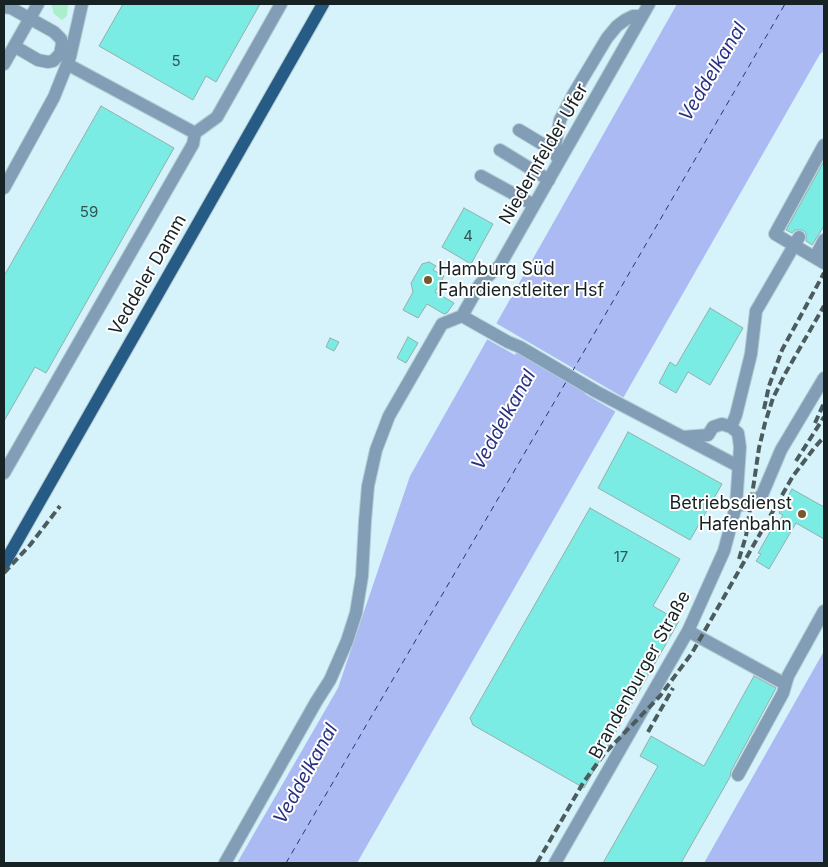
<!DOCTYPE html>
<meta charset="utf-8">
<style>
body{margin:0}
#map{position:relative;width:828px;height:867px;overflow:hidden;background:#d6f2fa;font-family:Inter,sans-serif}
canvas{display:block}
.frame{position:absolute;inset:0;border:5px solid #172224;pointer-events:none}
</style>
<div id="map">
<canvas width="828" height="867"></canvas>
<div class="frame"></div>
</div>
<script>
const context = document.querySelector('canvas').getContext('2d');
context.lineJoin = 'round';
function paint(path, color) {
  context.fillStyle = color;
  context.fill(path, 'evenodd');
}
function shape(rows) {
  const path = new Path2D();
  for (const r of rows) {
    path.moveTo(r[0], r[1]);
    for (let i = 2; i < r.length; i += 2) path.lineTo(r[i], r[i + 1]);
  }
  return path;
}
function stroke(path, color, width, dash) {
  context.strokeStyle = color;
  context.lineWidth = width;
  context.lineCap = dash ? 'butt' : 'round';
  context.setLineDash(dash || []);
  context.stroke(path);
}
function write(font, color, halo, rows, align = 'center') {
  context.font = font + ' Inter,sans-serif';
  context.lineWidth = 4;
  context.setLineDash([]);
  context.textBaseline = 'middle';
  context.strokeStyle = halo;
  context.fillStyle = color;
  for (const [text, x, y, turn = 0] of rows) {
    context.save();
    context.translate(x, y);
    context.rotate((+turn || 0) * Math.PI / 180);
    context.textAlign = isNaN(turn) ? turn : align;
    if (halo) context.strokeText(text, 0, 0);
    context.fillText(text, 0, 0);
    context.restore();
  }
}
const green = shape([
 [51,4,68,4,67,16,62,20,54,14]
]);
const water = shape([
 [677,4,824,4,824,51,820,54,357,863,237,863,338,688,410,476],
 [824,651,824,863,704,863]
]);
const pier = shape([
 [494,322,626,399,618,413,585,394,588,390,518,350,515,355,485,338]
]);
const ferry = shape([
 [572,372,785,4],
 [286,863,566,382]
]);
const building = shape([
 [123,4,260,4,216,82,206,76,193,100,99,46,123,4],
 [101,106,174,148,46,373,35,367,4,421,4,276,101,106],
 [824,161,824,226,812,245,806,241,806,233,803,230,795,230,792,233,786,230,824,161],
 [464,208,493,224,471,264,442,247,464,208],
 [429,262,436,266,433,270,444,276,435,292,454,303,447,313,444,314,427,304,418,318,403,310,413,292,411,283,422,264,429,262],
 [710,308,743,328,710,385,688,372,676,393,659,383,670,362,676,366,710,308],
 [408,337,418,343,406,363,397,358,408,337],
 [330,338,339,342,334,351,326,347,330,338],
 [628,432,722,484,690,540,598,488,628,432],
 [792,489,824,507,824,539,796,523,769,569,756,561,761,554,758,553,771,530,773,532,783,515,779,513,792,489],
 [590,508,680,559,653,606,679,621,584,788,473,725,470,718,590,508],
 [754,676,776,688,775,690,731,771,730,777,681,863,603,863,658,766,640,756,651,736,704,766,754,676]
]);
const minor = shape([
 [4,7,11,8,54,32,61,39,62,44,60,54,53,61,48,62,38,60,14,46],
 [4,64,38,4],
 [519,130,554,151,557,157],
 [195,133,217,117,281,4],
 [824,145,775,234,824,263],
 [500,150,549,180],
 [554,151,560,120,574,93,607,38,617,26,625,20,633,16,642,16],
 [481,176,534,205],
 [4,188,54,97,70,57,82,4],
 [815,257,824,240],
 [462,316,480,284,500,265,649,4],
 [462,316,508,342,520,347,595,391,738,466],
 [731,427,736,415,751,354,756,311,799,237],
 [4,473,193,144,195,133,67,64],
 [736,506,752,503,762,495,781,450,824,378],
 [688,631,785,684],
 [738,775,783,693,788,676,824,611],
 [225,863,316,702,330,680,347,641,356,613,362,576,365,521,368,486,376,450,389,416,442,324,462,316],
 [555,863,688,631,724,551,736,506,740,447,738,433,731,427,722,424,713,427,708,435,683,437]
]);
const major = shape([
 [4,564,323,4]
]);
const rail = shape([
 [764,409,769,386,782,350,824,273],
 [815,423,824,403],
 [796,461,824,417],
 [739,559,746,536,759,448,765,423,773,398,785,374,824,306],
 [4,573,30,545,60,506],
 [648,732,673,688],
 [537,863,583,783,604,754,660,696,692,653,793,476,815,447,824,437]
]);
const markers = [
 [428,280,5,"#75582b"],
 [802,514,5,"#75582b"]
];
const numberNames = [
 ["5",176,61],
 ["59",89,212],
 ["4",468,236],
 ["17",621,557]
];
const streetNames = [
 ["Niedernfelder Ufer",544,154,-60],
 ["Veddeler Damm",148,275,-60],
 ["Brandenburger Straße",640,675,-61]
];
const poiNames = [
 ["Hamburg Süd",438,270],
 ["Fahrdienstleiter Hsf",438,291],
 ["Betriebsdienst",792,504,"right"],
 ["Hafenbahn",792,525,"right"]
];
const waterNames = [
 ["Veddelkanal",713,72,-59],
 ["Veddelkanal",504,420,-61],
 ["Veddelkanal",306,774,-61]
];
paint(green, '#abeecb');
paint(water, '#acbaf4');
paint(pier, '#d6f2fa');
stroke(ferry, '#2a3182', 1, [6, 5]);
paint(building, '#7bece4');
stroke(building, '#93afac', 1);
stroke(minor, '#b4cdd3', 14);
stroke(major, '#b4cdd3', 14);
stroke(minor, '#829db6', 12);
stroke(major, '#255b85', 12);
stroke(rail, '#4b5b5e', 4, [8, 4]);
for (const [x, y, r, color] of markers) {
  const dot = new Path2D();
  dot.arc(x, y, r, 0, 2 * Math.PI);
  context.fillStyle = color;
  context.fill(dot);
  stroke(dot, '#fff', 2);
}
write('15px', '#305454', null, numberNames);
write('18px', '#172224', '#fff', streetNames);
write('18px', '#172224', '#fff', poiNames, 'left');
write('italic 19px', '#2a3182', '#fff', waterNames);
</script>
